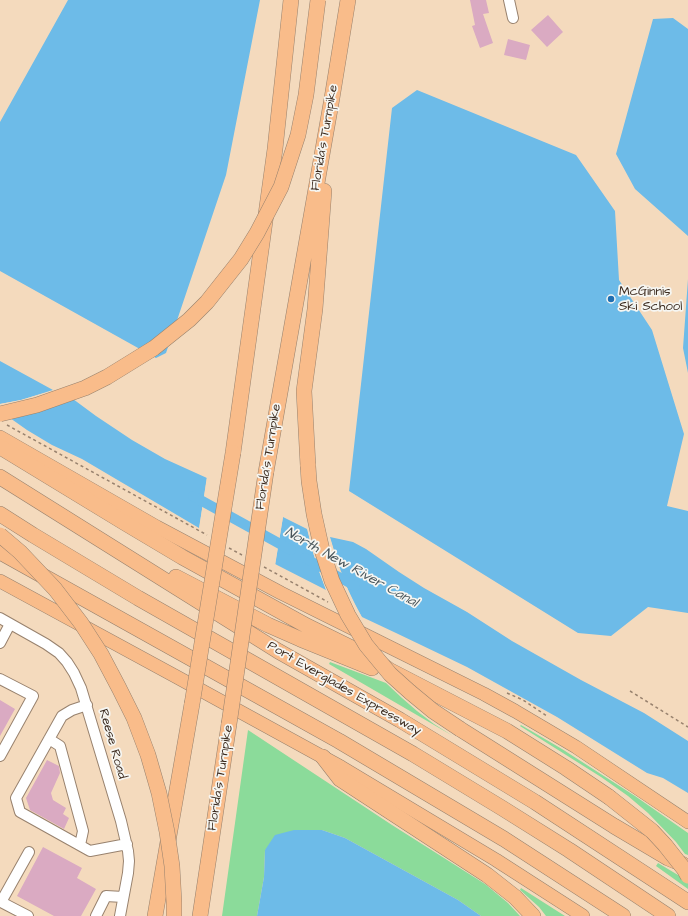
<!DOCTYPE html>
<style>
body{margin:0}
canvas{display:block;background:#f4dabd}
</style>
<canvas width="688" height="916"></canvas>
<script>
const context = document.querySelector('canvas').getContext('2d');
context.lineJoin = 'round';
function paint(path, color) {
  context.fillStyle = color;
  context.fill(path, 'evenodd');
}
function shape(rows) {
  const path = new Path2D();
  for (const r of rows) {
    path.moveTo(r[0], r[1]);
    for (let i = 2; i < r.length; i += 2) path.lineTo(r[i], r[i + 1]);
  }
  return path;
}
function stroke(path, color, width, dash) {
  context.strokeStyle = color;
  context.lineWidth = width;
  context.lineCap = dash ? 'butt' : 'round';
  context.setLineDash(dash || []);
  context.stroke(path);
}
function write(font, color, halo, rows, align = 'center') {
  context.font = font + ' "Architects Daughter",sans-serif';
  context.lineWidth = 3.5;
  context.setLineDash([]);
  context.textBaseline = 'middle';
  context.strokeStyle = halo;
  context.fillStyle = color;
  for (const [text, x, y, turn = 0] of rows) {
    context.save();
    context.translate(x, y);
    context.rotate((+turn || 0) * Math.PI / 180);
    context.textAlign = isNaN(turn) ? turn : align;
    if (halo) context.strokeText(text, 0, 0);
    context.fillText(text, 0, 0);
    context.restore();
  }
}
const green = shape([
 [330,662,386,683,402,698,417,711,434,724,453,736,329,664],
 [521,725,562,749,635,796,688,833,688,855,685,854,676,842,648,813,628,796,601,777,520,726],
 [248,730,392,825,485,884,508,903,520,916,481,916,458,900,345,838,322,830,265,850,264,877,257,916,222,916],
 [658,863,688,881,688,889,656,866],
 [521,888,565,916,546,916,539,907,520,890]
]);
const water = shape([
 [68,0,260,0,226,175,166,353,156,358,0,271,0,122],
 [673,18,688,29,688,236,635,189,616,154,653,19],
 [417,90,576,155,615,211,619,280,652,330,684,434,667,506,688,511,688,613,648,607,611,636,578,633,349,491,392,108],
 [688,279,688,373,683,348],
 [0,361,53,390,21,400,0,404],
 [73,399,96,416,132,440,165,459,207,478,199,528,82,459,52,445,27,430,10,418],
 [283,517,307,529,316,563,326,590,275,564],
 [330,537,353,542,366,549,399,572,424,588,467,612,512,641,581,680,644,713,688,741,688,793,663,778,647,773,557,717,467,667,396,633,362,617,354,603,341,574],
 [294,830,322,830,345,838,458,900,481,916,257,916,264,877,265,850,275,835]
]);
const pier = shape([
 [55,390,55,391,46,395,22,402,0,406,0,404,21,400],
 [207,476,209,478,201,528,199,530],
 [283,515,283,517,275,566,273,564,281,517],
 [307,526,309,528,318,562,328,590,327,592,316,563,310,541],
 [329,535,336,558,348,590,363,620,360,618,346,591,334,559,328,537]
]);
const canal = shape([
 [193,496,291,550],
 [305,558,355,586]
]);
const building = shape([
 [470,0,486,0,489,13,483,14,493,43,480,48,472,26,475,25],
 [548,15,563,32,547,47,531,30],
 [508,39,530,45,526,60,504,55],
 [0,700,15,709,0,736],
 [47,760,59,766,60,773,51,793,53,800,66,808,63,814,69,818,64,829,30,810,26,798],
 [43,847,82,868,77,878,96,889,81,916,54,916,17,896]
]);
const path = shape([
 [7,425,207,535],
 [229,548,242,555],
 [264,567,328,602],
 [630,691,688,727],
 [507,693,523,700,547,716]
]);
const minor = shape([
 [509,0,513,18],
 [0,618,46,644,59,653,67,662,74,673,81,688,121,821,128,851,129,861,128,873,120,916],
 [0,643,10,624],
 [0,679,33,696,0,756],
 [87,705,72,710,62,716,16,798,20,812,90,851,127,844],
 [49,739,60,746,83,831,80,845],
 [28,916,1,902,29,852],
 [96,916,106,896,123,897]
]);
const major = shape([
 [0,437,157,527,281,593,484,694,515,711,576,747,688,822],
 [0,581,175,676,341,767,496,860,583,916]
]);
const highway = shape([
 [0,447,125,523,182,557,307,626,376,660,389,670,507,731,566,768,609,797],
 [233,453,275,149,291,0],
 [308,466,304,391,315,309,324,191],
 [266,472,332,98,348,0],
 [0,477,278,651,400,720,535,802,688,902],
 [0,514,33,535,138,598,413,754,502,808,569,850,668,916],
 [0,552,339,741,504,839,623,916],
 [176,577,268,625,300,639,372,668],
 [460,729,614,826,668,858,682,864],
 [323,757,340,779,487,875,515,897,533,916],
 [155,916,192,704],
 [200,916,229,724]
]);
const highwayBridge = shape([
 [0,414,37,405,85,388,107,377,154,348,189,320,207,302,241,259,257,233,281,187,298,135,306,95,318,0],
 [308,466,309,481,314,514,322,550,332,581,348,615,366,645,390,674,410,692,433,711,460,729],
 [0,535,20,552,55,589,81,623,101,654,119,688,134,718,148,755,159,793,167,832,172,866,174,902,174,916],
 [192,704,233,453],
 [229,724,266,472],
 [609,797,652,831,665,845,684,869,688,876]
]);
const markers = [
 [611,299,4,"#1f6fb2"]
];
const streetNames = [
 ["Florida's Turnpike",325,138,-80],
 ["Florida's Turnpike",269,457,-81],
 ["Port Everglades Expressway",344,689,30],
 ["Reese Road",112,744,74],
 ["Florida's Turnpike",221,778,-81]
];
const poiNames = [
 ["McGinnis",619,292],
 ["Ski School",619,307]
];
const waterNames = [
 ["North New River Canal",351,568,29]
];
paint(green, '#8bdb9a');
paint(water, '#6dbbe8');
paint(pier, '#f4dabd');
stroke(canal, '#6dbbe8', 10);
paint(building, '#daaac2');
stroke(minor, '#98826e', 12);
stroke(major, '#98826e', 14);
stroke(highway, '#98826e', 16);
stroke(path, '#98826e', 1.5, [3, 3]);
stroke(minor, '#fff', 10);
stroke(major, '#f9bc8a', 13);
stroke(highway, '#f9bc8a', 15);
stroke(highwayBridge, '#98826e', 16, []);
stroke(highwayBridge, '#f9bc8a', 15);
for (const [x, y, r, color] of markers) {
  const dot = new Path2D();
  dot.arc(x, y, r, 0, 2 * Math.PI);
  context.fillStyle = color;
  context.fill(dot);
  stroke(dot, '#f6f6f2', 1.5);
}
write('13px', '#3b2a1e', '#f6f6f2', streetNames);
write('13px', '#3b2a1e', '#f6f6f2', poiNames, 'left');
write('italic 14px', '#4a565b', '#f6f6f2', waterNames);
</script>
